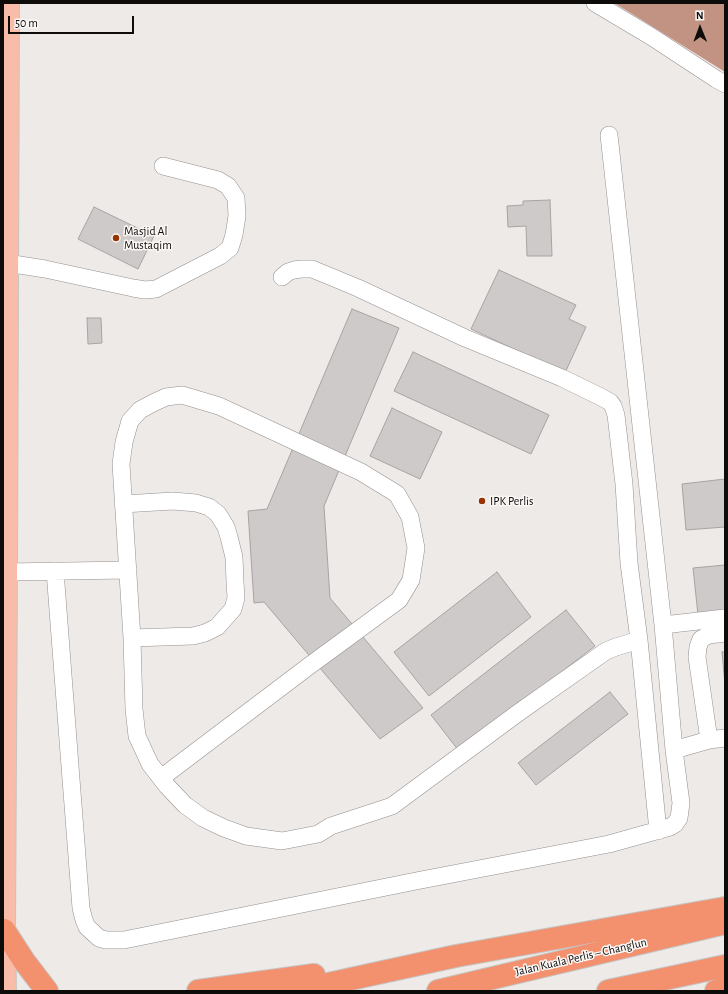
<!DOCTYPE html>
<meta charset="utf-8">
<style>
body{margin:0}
#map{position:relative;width:728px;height:994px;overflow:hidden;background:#eeeae8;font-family:"Alegreya Sans",sans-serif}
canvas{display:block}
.frame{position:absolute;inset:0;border:4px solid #0d0c0b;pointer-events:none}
.north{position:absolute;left:680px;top:8px;width:40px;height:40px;-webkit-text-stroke:3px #fbf7f5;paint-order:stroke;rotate:359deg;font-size:11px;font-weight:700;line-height:16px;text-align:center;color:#0d0c0b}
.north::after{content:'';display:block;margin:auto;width:14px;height:18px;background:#0d0c0b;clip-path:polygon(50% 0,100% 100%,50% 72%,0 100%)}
.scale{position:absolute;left:8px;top:16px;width:126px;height:18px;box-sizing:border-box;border:2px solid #0d0c0b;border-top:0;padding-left:5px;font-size:12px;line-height:14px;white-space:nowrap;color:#0d0c0b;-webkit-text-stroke:3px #fbf7f5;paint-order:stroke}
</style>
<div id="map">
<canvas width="728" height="994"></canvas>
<div class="frame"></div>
<div class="north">N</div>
<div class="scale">50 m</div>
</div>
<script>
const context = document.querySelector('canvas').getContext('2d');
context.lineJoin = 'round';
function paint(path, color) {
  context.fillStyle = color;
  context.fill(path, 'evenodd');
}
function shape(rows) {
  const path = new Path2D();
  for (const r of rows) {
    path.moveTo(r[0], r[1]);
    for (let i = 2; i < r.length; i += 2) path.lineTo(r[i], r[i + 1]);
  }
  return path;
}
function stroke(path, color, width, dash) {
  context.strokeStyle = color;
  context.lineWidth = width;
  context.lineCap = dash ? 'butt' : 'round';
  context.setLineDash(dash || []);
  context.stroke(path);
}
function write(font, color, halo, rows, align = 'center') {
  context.font = font + ' "Alegreya Sans",sans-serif';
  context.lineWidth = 3;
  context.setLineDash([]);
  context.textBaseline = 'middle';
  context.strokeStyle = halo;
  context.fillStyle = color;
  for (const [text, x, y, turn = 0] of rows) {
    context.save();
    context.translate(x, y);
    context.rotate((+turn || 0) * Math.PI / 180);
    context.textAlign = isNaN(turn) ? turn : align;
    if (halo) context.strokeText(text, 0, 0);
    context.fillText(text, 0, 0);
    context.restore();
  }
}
const water = shape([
 [614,3,725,3,725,72,637,17]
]);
const building = shape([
 [550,200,552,256,527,256,526,226,508,227,507,206,523,205,523,201,550,200],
 [94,207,154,236,138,269,78,239,94,207],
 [499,270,576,305,569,319,586,327,565,373,471,329,499,270],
 [352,309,399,328,324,506,330,598,423,708,380,739,264,602,254,603,248,511,267,509,352,309],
 [87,318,101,318,102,343,88,344,87,318],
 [413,352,549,415,531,454,394,391,413,352],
 [392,408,442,432,420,479,370,456,392,408],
 [725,479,725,527,686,530,682,484,725,479],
 [725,565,725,612,698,615,693,568,725,565],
 [497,572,531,617,429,696,394,652,497,572],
 [566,610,595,646,459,751,431,715,566,610],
 [722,652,725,652,725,685,722,652],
 [610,692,628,714,536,785,518,763,610,692]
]);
const minor = shape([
 [595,3,652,37,716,79,725,84],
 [7,263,45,269,133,288,145,290,156,289,220,256,230,248,234,235,237,216,236,198,228,186,218,180,163,166],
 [282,277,288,272,294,270,301,269,312,269,334,278,358,288,465,338,562,378,601,397,610,402,613,406,616,415,624,484,629,563,639,640,658,831],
 [123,504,173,501,196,503,209,507,218,514,226,527,229,537,234,557,235,582,236,598,233,609,217,627,205,633,193,636,132,638],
 [55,571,71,779,81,908,84,920,87,927,99,938,106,940,124,940,416,881,609,844,670,827,675,824,679,818,681,803,674,750,663,625,609,135],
 [6,572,128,570],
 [663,625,725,618],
 [709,740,697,657,698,647,701,639,709,635,725,633],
 [674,750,709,740,725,738],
 [161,778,309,666,399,600,411,580,416,548,410,517,397,494,361,472,219,406,182,395,166,397,153,403,140,410,130,421,124,442,121,464,132,638,134,709,137,736,150,764,167,786,185,805,203,818,224,828,246,836,282,841,318,834,331,826,392,806,518,713,606,651,616,647,639,640]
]);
const major = shape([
 [5,991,4,930,6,572,8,3]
]);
const highway = shape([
 [4,930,24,961,47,991],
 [198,991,314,975],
 [296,991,456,956,725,908],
 [438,991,725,923],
 [608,991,725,966],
 [716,991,725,988]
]);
const markers = [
 [116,238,4,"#973301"],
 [482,501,4,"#973301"]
];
const poiNames = [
 ["Masjid Al",124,231],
 ["Mustaqim",124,245],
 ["IPK Perlis",490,501]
];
const streetNames = [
 ["Jalan Kuala Perlis – Changlun",581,957,-13]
];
paint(water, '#c29383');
paint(building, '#cecac9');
stroke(building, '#a7a3a2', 1);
stroke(minor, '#94908e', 18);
stroke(major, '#c5c5c4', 24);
stroke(highway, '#c5c5c4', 24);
stroke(minor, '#fff', 17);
stroke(major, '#f8bca8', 22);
stroke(highway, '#f3906e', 22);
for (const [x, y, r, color] of markers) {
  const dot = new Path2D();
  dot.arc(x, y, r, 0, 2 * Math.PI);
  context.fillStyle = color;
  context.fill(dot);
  stroke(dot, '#fbf7f5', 1.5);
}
write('12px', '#0d0c0b', '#fbf7f5', poiNames, 'left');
write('12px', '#0d0c0b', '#fbf7f5', streetNames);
</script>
